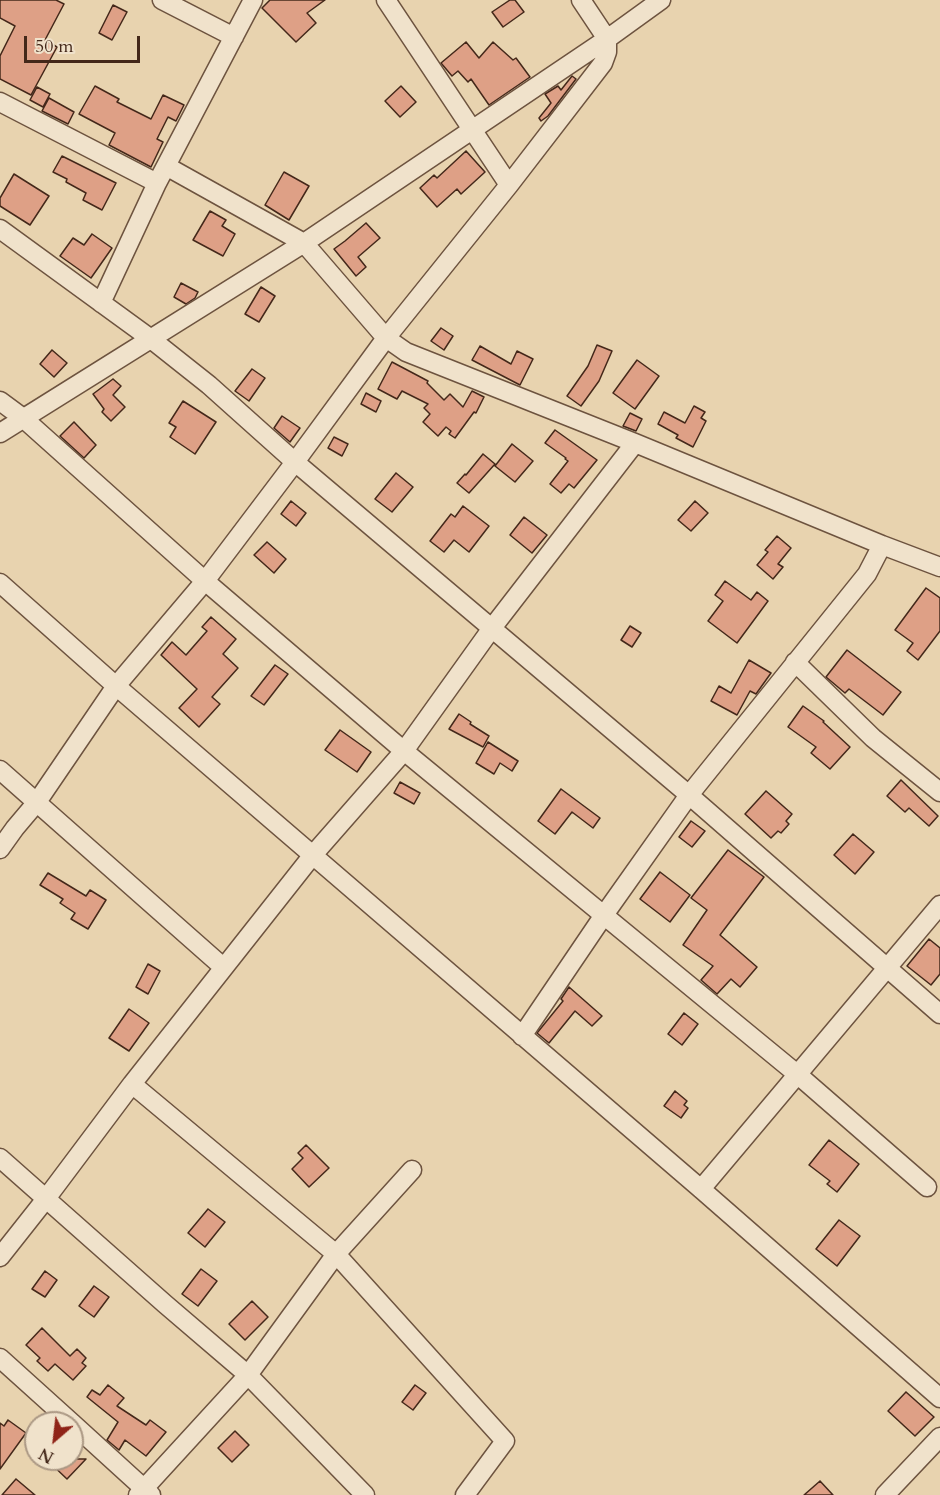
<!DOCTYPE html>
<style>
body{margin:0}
#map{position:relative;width:940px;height:1495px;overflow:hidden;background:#e8d3af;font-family:Cardo,serif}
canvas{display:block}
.north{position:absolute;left:24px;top:1411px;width:60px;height:60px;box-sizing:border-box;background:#f0e2cb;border:2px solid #ab9884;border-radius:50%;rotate:208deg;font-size:16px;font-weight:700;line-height:24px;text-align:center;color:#44281a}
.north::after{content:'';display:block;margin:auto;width:21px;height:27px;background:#8f2418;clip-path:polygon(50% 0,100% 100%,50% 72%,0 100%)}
.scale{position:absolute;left:24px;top:36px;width:116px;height:27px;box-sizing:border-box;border:3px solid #44281a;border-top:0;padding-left:8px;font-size:18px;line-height:21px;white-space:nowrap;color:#44281a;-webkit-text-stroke:4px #f0e2cb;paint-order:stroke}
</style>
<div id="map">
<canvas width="940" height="1495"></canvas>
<div class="north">N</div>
<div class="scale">50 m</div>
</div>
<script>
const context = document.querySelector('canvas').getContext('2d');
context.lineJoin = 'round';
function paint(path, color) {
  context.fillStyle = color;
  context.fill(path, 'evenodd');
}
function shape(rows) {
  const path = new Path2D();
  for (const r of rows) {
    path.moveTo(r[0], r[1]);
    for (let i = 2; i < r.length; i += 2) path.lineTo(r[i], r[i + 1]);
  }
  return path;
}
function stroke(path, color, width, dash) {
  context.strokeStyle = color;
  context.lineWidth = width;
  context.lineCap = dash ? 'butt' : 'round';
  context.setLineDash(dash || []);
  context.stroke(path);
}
const building = shape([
 [0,0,56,0,64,4,45,40,57,47,31,95,0,79,0,56,15,26,0,18,0,0],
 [270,0,325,0,307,13,316,23,296,42,262,8,270,0],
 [510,0,515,0,524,12,503,27,492,12,510,0],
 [113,5,127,12,112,40,99,33,113,5],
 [466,42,479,58,493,42,513,60,516,58,530,77,489,105,471,79,468,82,458,71,452,76,441,63,466,42],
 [572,76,576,79,548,116,541,121,539,118,551,103,545,94,558,86,561,90,572,76],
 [95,86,119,99,117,102,151,119,163,95,184,105,176,121,168,117,157,139,163,142,151,167,109,145,115,133,79,114,95,86],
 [401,86,416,102,400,117,385,101,401,86],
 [37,87,50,94,43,107,30,100,37,87],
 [49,98,74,112,68,124,42,111,49,98],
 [466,151,485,172,461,194,457,189,437,207,420,188,434,175,437,178,466,151],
 [62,156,116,183,102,210,83,200,86,193,66,182,67,179,53,172,62,156],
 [284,172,309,186,289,220,265,205,284,172],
 [14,174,49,196,30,225,0,206,0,198,14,174],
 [210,211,226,220,222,226,235,234,223,256,193,240,210,211],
 [366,223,380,238,358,257,366,267,356,276,334,249,345,241,366,223],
 [92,234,112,248,91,278,60,256,73,238,84,245,92,234],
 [181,283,198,292,195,298,186,304,174,297,181,283],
 [261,287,275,296,259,322,245,314,261,287],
 [441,328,453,336,444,350,431,341,441,328],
 [597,345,612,351,599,381,581,406,567,396,588,366,597,345],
 [480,346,511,364,517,351,533,359,520,385,472,360,480,346],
 [52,350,67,363,54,377,40,364,52,350],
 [637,360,659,376,635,409,613,393,637,360],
 [392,362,428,381,427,383,444,400,450,394,463,407,472,391,484,397,476,413,474,412,455,438,449,434,451,431,446,427,438,436,423,422,430,414,424,408,428,404,402,391,397,399,378,389,392,362],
 [252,369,265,378,249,401,235,391,252,369],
 [113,379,121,386,113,395,125,407,111,421,102,412,104,409,93,394,113,379],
 [366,393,381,401,376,412,361,404,366,393],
 [183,401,216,422,195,454,170,437,176,427,169,423,183,401],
 [694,406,705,412,701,418,706,421,693,447,676,438,678,435,658,424,664,412,685,423,694,406],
 [630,413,642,419,636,431,623,426,630,413],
 [282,416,300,428,290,442,274,428,282,416],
 [74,422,96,445,84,458,60,436,74,422],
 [555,430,597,460,574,488,569,484,561,493,550,484,568,461,565,459,566,458,545,443,555,430],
 [334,437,348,444,342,456,328,448,334,437],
 [512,444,533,461,515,482,495,466,512,444],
 [483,454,495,464,469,493,457,483,465,474,466,475,483,454],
 [396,473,413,487,392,512,375,499,396,473],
 [291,501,306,513,296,526,281,514,291,501],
 [695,501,708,513,691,531,678,520,695,501],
 [463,506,489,526,469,552,454,540,444,552,430,541,451,514,455,517,463,506],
 [524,517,547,535,532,553,510,535,524,517],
 [777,536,791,548,778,564,783,567,773,579,757,565,768,552,765,550,777,536],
 [267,542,286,559,274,573,254,555,267,542],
 [725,581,751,600,757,592,768,601,737,643,708,621,723,601,715,595,725,581],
 [926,588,940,598,940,631,918,660,907,651,913,643,895,630,926,588],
 [211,617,236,639,223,654,238,668,212,697,220,704,199,727,179,708,197,689,161,655,172,642,186,655,207,631,202,627,211,617],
 [630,626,641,633,632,647,621,640,630,626],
 [847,650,901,692,883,715,849,689,845,693,826,677,847,650],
 [749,660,771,673,756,694,750,691,737,715,711,701,719,686,731,693,749,660],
 [275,665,288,674,264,705,251,696,275,665],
 [803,706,824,721,823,722,850,747,830,769,811,753,816,747,788,727,803,706],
 [459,714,471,722,470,724,489,736,483,747,449,729,459,714],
 [340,730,371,752,357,772,325,750,340,730],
 [488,742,518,761,512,771,500,763,494,774,476,763,488,742],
 [901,780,938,816,929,826,909,808,905,812,887,796,901,780],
 [400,782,420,793,414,804,394,793,400,782],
 [561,789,600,818,593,828,572,812,555,834,538,821,561,789],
 [766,791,792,814,786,821,789,824,781,833,778,831,771,838,745,814,766,791],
 [691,821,705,831,692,847,679,837,691,821],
 [853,834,874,852,855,874,834,855,853,834],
 [728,850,764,877,720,935,757,967,740,987,731,979,717,994,701,980,713,966,683,945,707,910,691,898,728,850],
 [660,872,690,895,670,922,640,899,660,872],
 [48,873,86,896,90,890,106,900,88,929,71,919,75,913,60,903,63,899,40,885,48,873],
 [929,939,940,948,940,974,931,985,907,966,929,939],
 [148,964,160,971,148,994,136,987,148,964],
 [569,987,602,1016,592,1026,575,1011,549,1043,537,1033,563,1001,561,999,569,987],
 [129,1009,149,1023,129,1051,109,1038,129,1009],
 [684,1013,698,1024,682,1045,668,1034,684,1013],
 [675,1091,687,1101,684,1105,688,1108,681,1118,664,1106,675,1091],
 [829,1140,859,1164,837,1192,827,1184,830,1181,809,1165,829,1140],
 [306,1145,329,1168,309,1187,292,1169,303,1158,298,1153,306,1145],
 [208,1209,225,1222,205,1247,188,1233,208,1209],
 [839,1220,860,1236,837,1266,816,1249,839,1220],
 [201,1269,217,1281,198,1306,182,1294,201,1269],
 [45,1271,57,1280,45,1297,32,1289,45,1271],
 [94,1286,109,1297,94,1317,79,1306,94,1286],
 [252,1301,268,1317,245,1340,229,1324,252,1301],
 [42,1328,70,1356,77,1349,86,1358,82,1363,86,1366,73,1380,55,1364,48,1371,37,1361,40,1358,26,1345,42,1328],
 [108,1385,124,1398,117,1406,146,1425,150,1420,166,1432,146,1456,125,1440,119,1450,107,1440,118,1422,87,1397,92,1390,100,1395,108,1385],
 [415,1385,426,1393,413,1410,402,1402,415,1385],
 [906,1392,934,1417,915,1436,888,1411,906,1392],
 [8,1420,26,1433,0,1469,0,1423,4,1426,8,1420],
 [235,1431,249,1445,232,1462,218,1448,235,1431],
 [46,1459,86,1459,67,1479,46,1459],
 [16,1479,35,1495,2,1495,16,1479],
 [820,1481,833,1495,804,1495,820,1481]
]);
const street = shape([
 [162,0,234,37],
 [386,0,509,185],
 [0,102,157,183],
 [166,166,304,243,386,338,406,352,635,443,882,545,940,567],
 [0,229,151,339,209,385,295,462,689,795,940,1014],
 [101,303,157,183,253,0],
 [0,401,23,418,205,581,404,751,797,1074,927,1187],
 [0,433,304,243,607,39,661,0],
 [0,583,116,686,701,1189,940,1398],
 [795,662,873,738,940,792],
 [0,770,223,967],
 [0,849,15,828,37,802,116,686,205,581,295,462,386,338,509,185,603,63,607,52,607,39,581,0],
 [522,1036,604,915,689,795,867,574,882,545],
 [132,1084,336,1254,505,1441,465,1495],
 [0,1158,165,1304,248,1375,365,1495],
 [701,1189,940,905],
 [0,1257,45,1200,132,1084,312,856,404,751,492,628,635,443],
 [0,1358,72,1423],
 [72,1423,151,1495],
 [138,1495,248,1375,336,1254,412,1170],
 [885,1495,940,1437]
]);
paint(building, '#dea086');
stroke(building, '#44281a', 1.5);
stroke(street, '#6d533f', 21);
stroke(street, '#f0e2cb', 18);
</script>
